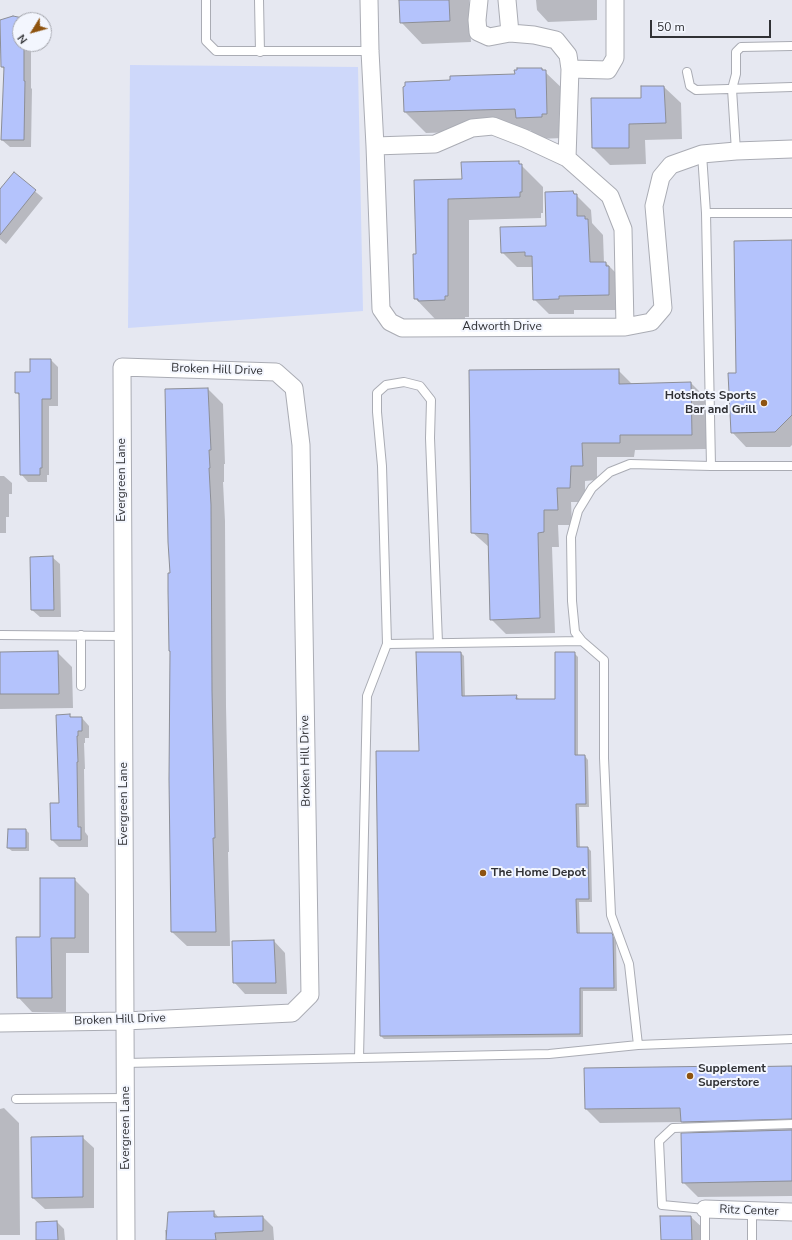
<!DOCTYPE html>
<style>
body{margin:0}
#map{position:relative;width:792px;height:1240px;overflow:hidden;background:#e6e8f1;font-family:"Nunito Sans",sans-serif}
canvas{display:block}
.north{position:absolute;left:12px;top:12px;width:40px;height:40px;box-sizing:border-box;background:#f3f6fe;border:1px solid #a5a7ae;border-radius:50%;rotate:233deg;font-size:11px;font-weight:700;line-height:16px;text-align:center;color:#303135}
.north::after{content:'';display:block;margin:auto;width:14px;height:18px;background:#8e530f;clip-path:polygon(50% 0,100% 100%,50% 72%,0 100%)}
.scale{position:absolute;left:650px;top:20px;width:121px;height:18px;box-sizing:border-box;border:2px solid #303135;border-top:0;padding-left:5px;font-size:12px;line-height:14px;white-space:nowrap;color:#303135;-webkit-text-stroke:3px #f3f6fe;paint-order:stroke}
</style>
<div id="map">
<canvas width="792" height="1240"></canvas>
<div class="north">N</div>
<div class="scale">50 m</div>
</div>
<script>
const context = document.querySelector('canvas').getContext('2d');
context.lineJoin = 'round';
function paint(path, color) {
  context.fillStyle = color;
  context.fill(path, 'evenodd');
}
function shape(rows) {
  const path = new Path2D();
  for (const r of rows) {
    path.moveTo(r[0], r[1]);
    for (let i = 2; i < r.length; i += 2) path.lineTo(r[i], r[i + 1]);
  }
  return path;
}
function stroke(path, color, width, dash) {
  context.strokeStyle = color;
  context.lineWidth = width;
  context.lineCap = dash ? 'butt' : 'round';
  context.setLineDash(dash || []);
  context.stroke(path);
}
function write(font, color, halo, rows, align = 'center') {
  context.font = font + ' "Nunito Sans",sans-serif';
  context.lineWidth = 4;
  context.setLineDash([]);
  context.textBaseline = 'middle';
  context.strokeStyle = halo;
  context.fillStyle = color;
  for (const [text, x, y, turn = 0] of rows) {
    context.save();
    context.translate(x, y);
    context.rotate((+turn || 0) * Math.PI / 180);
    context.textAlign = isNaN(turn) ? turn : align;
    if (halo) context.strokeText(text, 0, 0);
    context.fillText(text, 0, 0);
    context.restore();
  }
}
const green = shape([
 [130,65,358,67,363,311,128,328]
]);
const shadow = shape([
 [400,0,469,0,471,42,422,44,401,22],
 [536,0,597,0,597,20,548,22,537,10],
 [23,18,24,20,20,20,20,44,31,44,31,88,32,89,31,147,10,147,2,140,5,70,2,67,1,20],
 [542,69,567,93,563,138,538,139,530,130,426,133,405,112,451,81,516,75],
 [642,87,664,87,681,103,682,139,645,140,646,164,610,165,593,148,642,99],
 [518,162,543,187,543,213,541,213,541,218,469,220,469,317,465,317,465,321,436,320,415,298,417,255,415,181,463,180],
 [14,174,43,198,6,244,0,239,0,189,2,186,3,187],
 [573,192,591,210,592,223,603,235,604,263,606,263,621,278,624,310,574,310,574,314,549,314,534,299,533,267,517,267,502,252,547,227],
 [792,241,792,445,790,447,746,447,732,432],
 [51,360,58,367,58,406,49,406,49,475,47,475,47,482,28,482,21,474,20,396,16,392,31,373],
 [618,370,633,385,691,383,706,398,706,449,635,450,634,457,597,457,597,480,585,481,585,502,571,502,572,525,558,525,559,547,552,547,555,633,506,634,491,619,489,547,472,532],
 [208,389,223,404,225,464,224,464,224,482,223,482,225,521,226,706,229,852,228,852,230,946,187,946,172,932,171,574],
 [0,476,4,476,12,483,12,494,9,494,9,517,6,517,6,533,0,533],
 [52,557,60,564,61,617,40,617,32,610],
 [57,652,72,667,73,708,0,709,0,653],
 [461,653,464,656,465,697,516,696,520,700,556,700,574,653,578,657,578,756,585,756,588,760,589,807,579,807,580,848,588,848,591,851,592,902,579,902,580,934,611,934,616,940,617,991,583,991,583,1037,384,1039,381,1036,420,752],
 [69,715,72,718,82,718,89,726,89,738,85,738,85,743,84,743,85,769,84,769,85,832,88,836,88,847,59,847,52,840,60,804],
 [26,830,29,833,29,851,12,851,8,848],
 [74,879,89,894,89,953,66,953,66,1012,32,1012,18,997,41,938],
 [274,941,285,953,287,994,245,994,234,982],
 [792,1066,792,1196,698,1197,683,1182,694,1134,682,1122,600,1123,586,1109],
 [4,1108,19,1123,20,1235,0,1235,0,1109],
 [82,1137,94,1148,94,1208,45,1209,33,1198],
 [214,1212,219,1218,263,1217,273,1227,274,1240,166,1240,165,1230,168,1230],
 [661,1217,691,1217,706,1231,706,1240,662,1240],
 [57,1222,64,1229,65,1240,37,1240]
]);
const building = shape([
 [399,0,449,0,450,21,400,23,399,0],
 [13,16,23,18,23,20,20,20,20,44,24,44,24,81,25,81,24,140,1,140,4,67,1,67,0,20,13,16],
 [517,68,542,68,542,70,546,70,547,114,542,114,542,117,516,118,515,109,404,112,403,87,405,86,405,82,450,80,450,76,515,74,514,70,517,70,517,68],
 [641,86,664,86,666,123,629,124,629,148,592,148,591,98,641,98,641,86],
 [519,161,519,164,522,164,522,192,520,192,520,197,448,199,448,296,445,296,445,300,418,301,418,299,414,299,413,254,416,254,414,180,462,179,461,162,519,161],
 [14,172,36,190,0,235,0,189,14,172],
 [573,191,574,194,577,194,577,216,585,216,585,219,588,219,590,262,606,262,606,266,609,266,609,295,559,296,559,299,533,300,532,256,525,256,525,252,501,253,500,227,546,226,545,192,573,191],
 [792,240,792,415,775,432,731,433,728,373,736,373,734,241,792,240],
 [30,359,51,359,51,399,42,399,42,468,40,468,40,475,20,475,19,393,15,393,15,372,30,372,30,359],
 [619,369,619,384,691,382,692,435,620,435,620,443,582,443,583,466,571,466,570,488,557,488,558,510,544,510,544,532,538,533,540,618,490,620,488,534,471,533,469,370,619,369],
 [208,388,211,450,209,450,210,468,209,468,211,505,212,691,215,838,213,838,216,932,171,932,169,779,170,651,169,651,168,591,168,573,170,573,168,542,165,389,208,388],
 [53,556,54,610,31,610,30,557,53,556],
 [58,651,59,694,0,694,0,652,58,651],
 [416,652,461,652,462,696,517,695,516,699,555,699,555,652,575,652,575,755,585,755,586,804,576,804,577,847,588,847,589,899,576,899,577,933,612,933,613,936,614,988,580,988,580,1034,380,1036,376,751,419,751,416,652],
 [70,714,70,717,82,717,82,731,78,731,78,736,77,736,78,762,77,762,78,827,81,827,81,840,51,840,50,803,59,803,56,715,70,714],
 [8,829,26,829,26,848,7,848,8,829],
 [40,878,75,878,75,938,51,938,52,998,17,998,16,937,40,937,40,878],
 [274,940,276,983,233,983,232,941,274,940],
 [731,1066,731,1067,792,1066,792,1119,681,1122,680,1108,585,1109,584,1068,731,1066],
 [792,1130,792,1181,682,1183,681,1133,792,1130],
 [83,1136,83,1197,32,1198,31,1137,83,1136],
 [214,1211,214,1217,263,1216,263,1231,215,1233,216,1240,166,1240,168,1212,214,1211],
 [660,1216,691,1216,692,1240,661,1240,660,1216],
 [57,1221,58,1240,36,1240,36,1222,57,1221]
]);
const service = shape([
 [206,0,206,41,216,51,370,51],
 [259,0,260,52],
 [687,72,690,86,696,90,792,87],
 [736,151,732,89,736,74,736,52,741,47,792,46],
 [702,154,706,213,711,466],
 [706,213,792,213],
 [792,466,711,466,630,464,610,472,592,488,578,511,571,537,572,601,575,632,582,641,604,660,604,758,611,915,629,964,638,1045,792,1039],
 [0,635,123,636],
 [81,635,81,686],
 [438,643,430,438,431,400,420,386,404,382,386,385,377,393,377,412,382,466,387,644,582,641],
 [359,1058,367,696,387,644],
 [125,1063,549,1054,638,1045],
 [16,1099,125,1098],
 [752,1212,752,1240],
 [705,1240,705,1209,662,1205,659,1141,673,1128,792,1124]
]);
const minor = shape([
 [369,0,370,51,375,146,381,309,390,322,402,328,625,327,651,322,663,308,654,206,661,177,671,165,702,154,736,151,792,149],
 [479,0,477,20,478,32,489,37,510,33,534,35,556,40,568,55,570,69,567,158],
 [507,0,510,33],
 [570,69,608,70,615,58,615,0],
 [375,146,435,144,472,128,493,126,524,138,567,158,610,196,623,229,625,327],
 [0,1023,125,1021,292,1013,310,995,301,445,294,388,276,372,122,367,125,1021,126,1240],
 [705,1209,792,1212]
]);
const markers = [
 [764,403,4,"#8e530f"],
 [483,873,4,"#8e530f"],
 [690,1076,4,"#8e530f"]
];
const streetNames = [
 ["Adworth Drive",502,327],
 ["Broken Hill Drive",217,370,2],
 ["Evergreen Lane",122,480,-90],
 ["Broken Hill Drive",306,761,-91],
 ["Evergreen Lane",124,804,-90],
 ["Broken Hill Drive",120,1020,-2],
 ["Evergreen Lane",126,1128,-90],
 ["Ritz Center",749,1211,2]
];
const poiNames = [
 ["Hotshots Sports",756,396,"right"],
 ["Bar and Grill",756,410,"right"],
 ["The Home Depot",491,873],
 ["Supplement",698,1069],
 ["Superstore",698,1083]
];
paint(green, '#ced8fa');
paint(shadow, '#0003');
paint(building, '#b4c3fc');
stroke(building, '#8c8e96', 1);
stroke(service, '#aaacb4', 10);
stroke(minor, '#aaacb4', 19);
stroke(service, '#fff', 8);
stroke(minor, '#fff', 17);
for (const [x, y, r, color] of markers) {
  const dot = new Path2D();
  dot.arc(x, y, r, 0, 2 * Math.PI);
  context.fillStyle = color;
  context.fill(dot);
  stroke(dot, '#f3f6fe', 1.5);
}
write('12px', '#303135', '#f3f6fe', streetNames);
write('bold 12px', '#303135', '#f3f6fe', poiNames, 'left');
</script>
